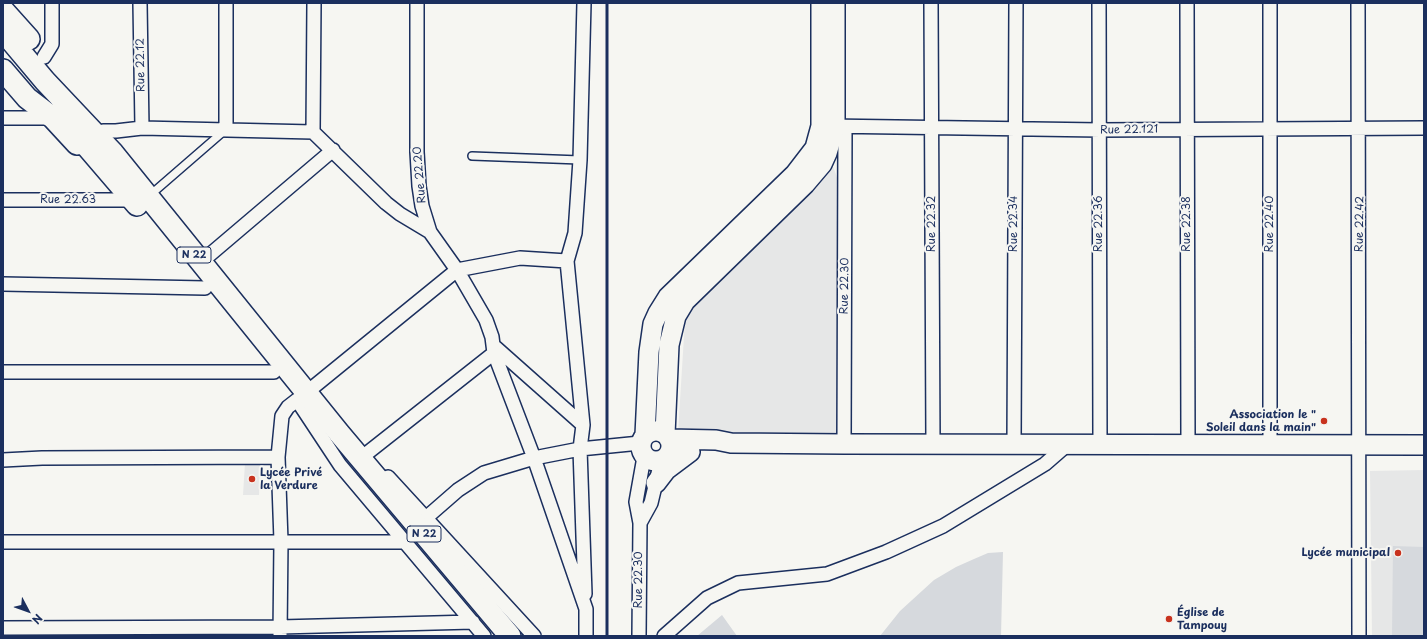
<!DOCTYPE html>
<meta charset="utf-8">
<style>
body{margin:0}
#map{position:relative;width:1427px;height:639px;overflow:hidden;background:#f6f6f2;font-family:"Playpen Sans",sans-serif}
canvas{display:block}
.frame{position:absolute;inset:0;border:4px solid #1b2f5e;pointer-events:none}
.north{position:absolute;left:8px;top:591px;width:40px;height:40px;-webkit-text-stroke:3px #f6f6f2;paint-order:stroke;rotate:131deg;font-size:11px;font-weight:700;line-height:16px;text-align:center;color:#1b2f5e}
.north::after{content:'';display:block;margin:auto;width:14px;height:18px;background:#1b2f5e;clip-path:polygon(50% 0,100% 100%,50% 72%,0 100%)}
</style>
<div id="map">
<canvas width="1427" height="639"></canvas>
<div class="frame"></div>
<div class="north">N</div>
</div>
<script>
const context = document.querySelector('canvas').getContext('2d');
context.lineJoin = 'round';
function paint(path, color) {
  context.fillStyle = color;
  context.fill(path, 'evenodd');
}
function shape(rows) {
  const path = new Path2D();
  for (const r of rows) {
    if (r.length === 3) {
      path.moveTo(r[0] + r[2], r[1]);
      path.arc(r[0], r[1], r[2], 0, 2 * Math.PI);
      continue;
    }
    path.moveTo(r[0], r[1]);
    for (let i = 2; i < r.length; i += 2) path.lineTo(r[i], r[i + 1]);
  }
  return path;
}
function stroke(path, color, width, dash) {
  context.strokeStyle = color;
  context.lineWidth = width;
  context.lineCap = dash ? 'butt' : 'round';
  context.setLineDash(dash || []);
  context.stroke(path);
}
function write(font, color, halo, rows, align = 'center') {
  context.font = font + ' "Playpen Sans",sans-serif';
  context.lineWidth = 4;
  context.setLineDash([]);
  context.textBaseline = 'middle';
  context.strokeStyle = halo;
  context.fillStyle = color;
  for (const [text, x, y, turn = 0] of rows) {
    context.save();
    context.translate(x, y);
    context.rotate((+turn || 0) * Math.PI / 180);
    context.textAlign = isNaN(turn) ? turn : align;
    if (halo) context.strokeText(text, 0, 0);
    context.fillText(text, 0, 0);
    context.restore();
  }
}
const built = shape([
 [831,161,842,191,839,436,678,433,686,304],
 [245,463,260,463,259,495,243,495],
 [1424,470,1424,636,1372,636,1370,471]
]);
const green = shape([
 [1393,546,1424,547,1424,636,1392,636],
 [1003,552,1001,636,880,636,900,611,934,580,956,567,974,559,988,553],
 [722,615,737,636,697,636]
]);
const lane = shape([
 [472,156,580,160],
 [149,196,224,131]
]);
const street = shape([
 [140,3,142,128],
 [226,3,226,129],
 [417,3,417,152,419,186,422,206,430,232,457,270,486,320,492,337,494,353,534,458,586,609,586,636],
 [931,3,933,445],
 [1099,3,1100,444],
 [1187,3,1188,444],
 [1358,3,1359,636],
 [44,57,52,44,52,3],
 [3,118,53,118],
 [828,126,1100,130,1424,128],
 [103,131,116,131,142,128,313,132,386,203,400,214,430,232],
 [313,132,314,3],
 [3,200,133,200],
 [567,261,583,425],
 [200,263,333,150],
 [3,284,205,288],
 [494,346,583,425,580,449,640,443],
 [3,372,274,372],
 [310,397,306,393,457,270,520,258,567,261,575,233,580,160,584,3],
 [844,444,845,127],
 [1014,444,1016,3],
 [1270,444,1270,3],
 [366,454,494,353],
 [3,460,42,458,278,457],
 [388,477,534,636],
 [427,517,458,490,484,473,534,458,580,449,585,594],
 [640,523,651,503,661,461],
 [3,542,405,542],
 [3,628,280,627,473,622],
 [280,636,281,541,278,457,282,416,288,407,297,400,340,465,484,636],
 [639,636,640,523,636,502,644,457],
 [664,636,707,598,738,583,827,574,886,552,943,526,1045,464,1068,444]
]);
const secondary = shape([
 [656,446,15],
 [665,434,669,345,676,316,685,301,805,184,822,164,827,153,835,126,835,3],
 [645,435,649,352,653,324,658,313,668,297,795,174,815,148,821,126,821,3],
 [669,439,716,440,731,443,844,444,1424,445],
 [656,483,666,470,690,452]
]);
const primary = shape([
 [3,10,29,39],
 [3,31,45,81,113,153,339,433,510,636],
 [3,70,27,98,53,118,77,144],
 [71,128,137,205]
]);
const rail = shape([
 [607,636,607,3]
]);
const markers = [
 [1324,421,4,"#c8321e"],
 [252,479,4,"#c8321e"],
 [1398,553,4,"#c8321e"],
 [1169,619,4,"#c8321e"]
];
const shields = [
 [194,255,34],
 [424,534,34]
];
const shieldNames = [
 ["N 22",194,255],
 ["N 22",424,534]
];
const streetNames = [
 ["Rue 22.12",141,65,-91],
 ["Rue 22.121",1129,130,-1],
 ["Rue 22.20",420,175,-95],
 ["Rue 22.63",68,200],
 ["Rue 22.32",932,224,-90],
 ["Rue 22.34",1014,224,-90],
 ["Rue 22.36",1099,224,-90],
 ["Rue 22.38",1187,224,-90],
 ["Rue 22.40",1270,224,-90],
 ["Rue 22.42",1360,224,-89],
 ["Rue 22.30",845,286,-89],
 ["Rue 22.30",639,580,-90]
];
const poiNames = [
 ["Association le \"",1316,415],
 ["Soleil dans la main\"",1316,428],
 ["Lycée Privé",260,473,"left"],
 ["la Verdure",260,486,"left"],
 ["Lycée municipal",1390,553],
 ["Église de",1177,613,"left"],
 ["Tampouy",1177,626,"left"]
];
paint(built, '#e6e7e7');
paint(green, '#d6d9dd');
stroke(lane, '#1b2f5e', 10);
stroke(street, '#1b2f5e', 16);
stroke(secondary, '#1b2f5e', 22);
stroke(primary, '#1b2f5e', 24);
stroke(lane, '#f6f6f2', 7);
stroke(street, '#f6f6f2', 13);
stroke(secondary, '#f6f6f2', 19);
stroke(primary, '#f6f6f2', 21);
stroke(rail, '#1b2f5e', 3);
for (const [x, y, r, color] of markers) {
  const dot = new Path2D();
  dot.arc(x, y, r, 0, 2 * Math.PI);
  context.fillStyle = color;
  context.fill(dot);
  stroke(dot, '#f6f6f2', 1.5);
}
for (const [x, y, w] of shields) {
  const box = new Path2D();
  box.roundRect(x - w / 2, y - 8, w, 16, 3);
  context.fillStyle = '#f6f6f2';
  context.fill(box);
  stroke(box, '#1b2f5e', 1);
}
write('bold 10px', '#1b2f5e', null, shieldNames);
write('11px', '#1b2f5e', '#f6f6f2', streetNames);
write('bold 11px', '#1b2f5e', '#f6f6f2', poiNames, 'right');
</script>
